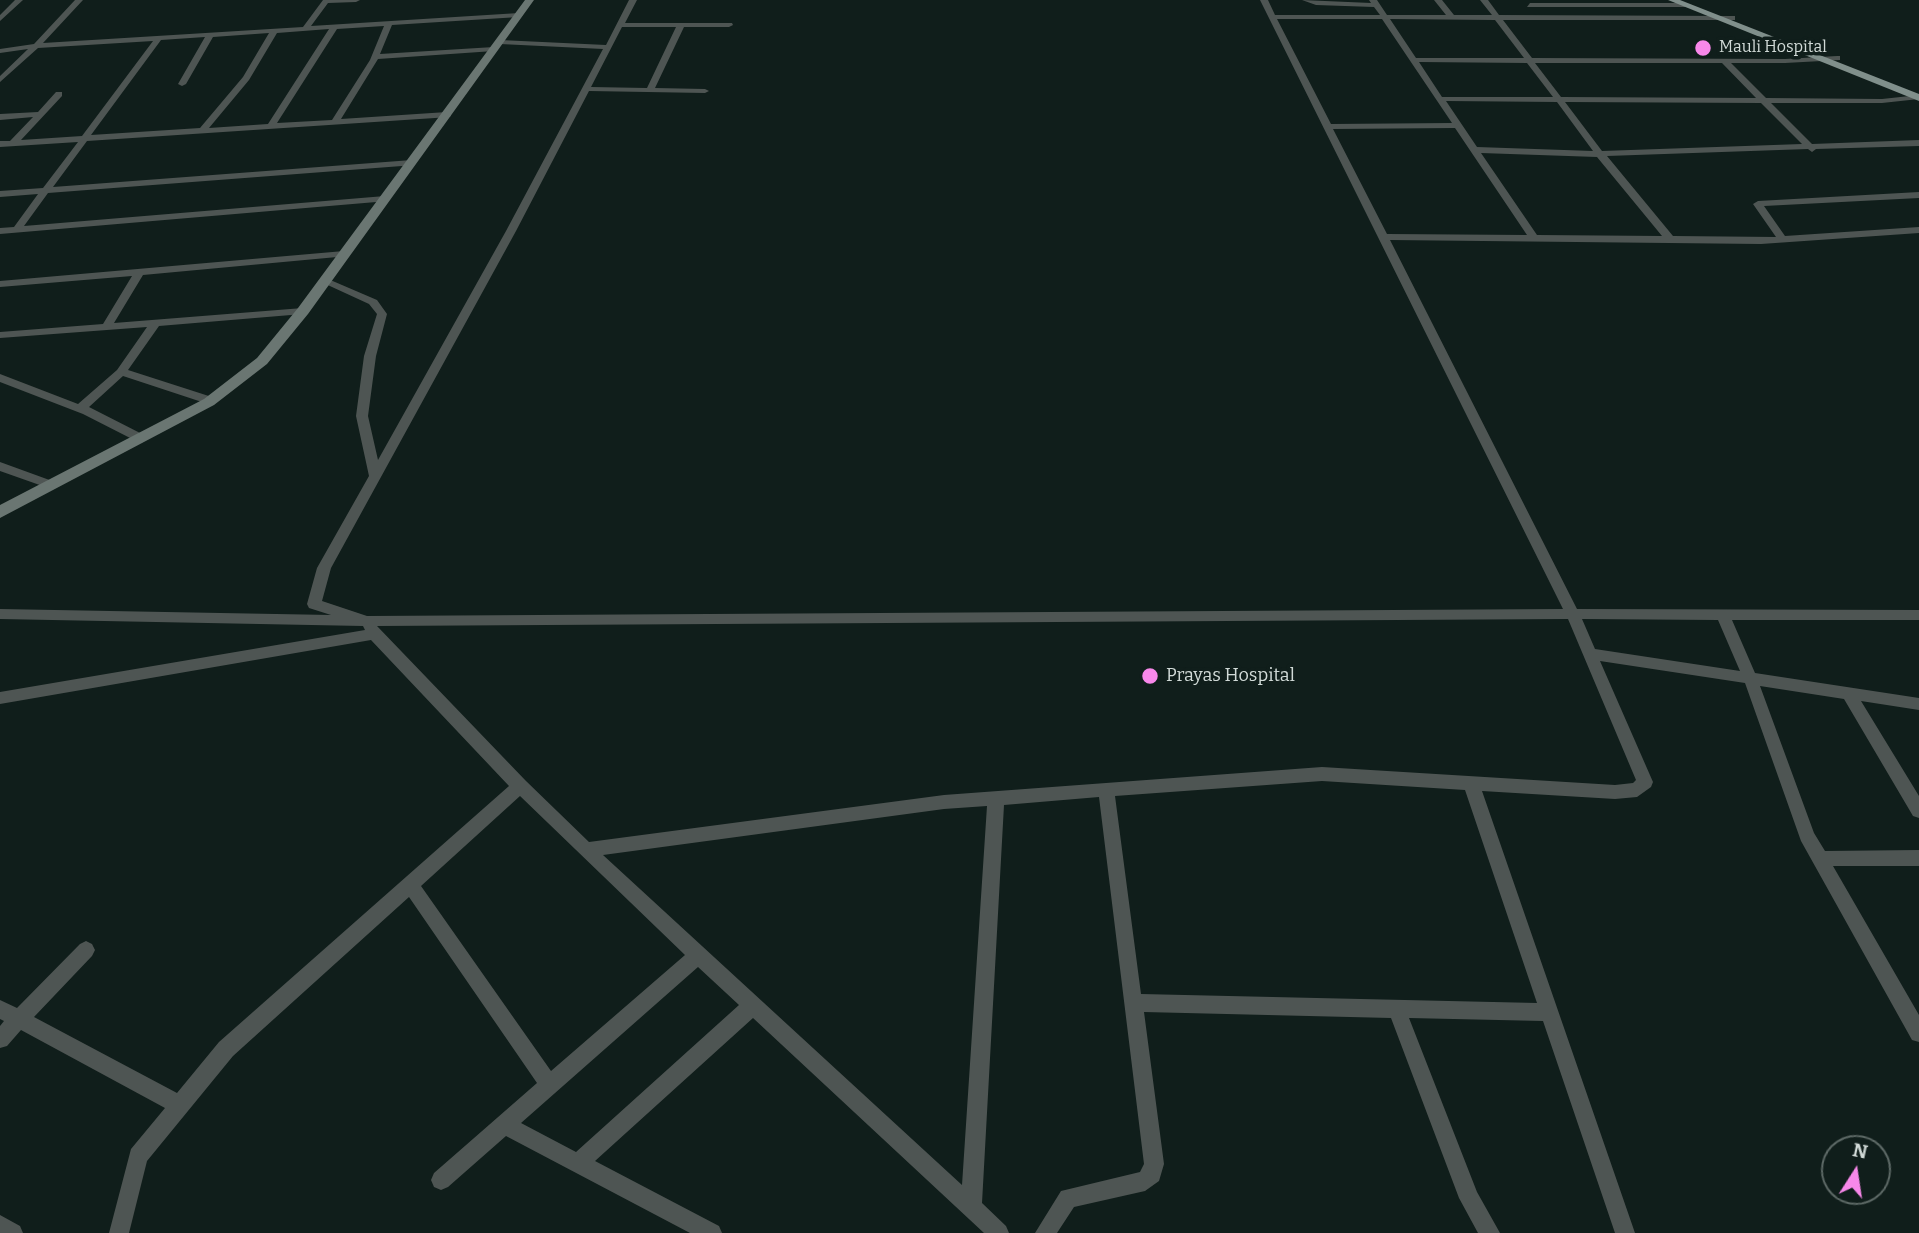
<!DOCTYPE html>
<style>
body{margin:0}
#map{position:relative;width:1919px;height:1233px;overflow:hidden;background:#101e1b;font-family:Bitter,serif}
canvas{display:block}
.north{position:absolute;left:1821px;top:1135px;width:70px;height:70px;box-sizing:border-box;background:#101e1b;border:2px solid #5d6966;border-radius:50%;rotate:12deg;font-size:19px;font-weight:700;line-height:28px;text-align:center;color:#d1dad7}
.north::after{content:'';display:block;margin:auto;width:24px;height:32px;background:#f888ea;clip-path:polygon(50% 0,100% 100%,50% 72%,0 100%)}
</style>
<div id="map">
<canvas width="1919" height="1233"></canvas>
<div class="north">N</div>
</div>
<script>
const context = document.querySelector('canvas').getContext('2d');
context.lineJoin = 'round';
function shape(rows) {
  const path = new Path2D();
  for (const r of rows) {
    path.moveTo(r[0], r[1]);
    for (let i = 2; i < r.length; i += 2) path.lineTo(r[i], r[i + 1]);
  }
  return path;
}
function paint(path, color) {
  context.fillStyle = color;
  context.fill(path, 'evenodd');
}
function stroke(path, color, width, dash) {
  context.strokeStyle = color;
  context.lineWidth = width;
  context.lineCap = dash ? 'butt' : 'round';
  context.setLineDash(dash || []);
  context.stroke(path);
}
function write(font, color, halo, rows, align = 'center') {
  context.font = font + ' Bitter,serif';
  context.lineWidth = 7;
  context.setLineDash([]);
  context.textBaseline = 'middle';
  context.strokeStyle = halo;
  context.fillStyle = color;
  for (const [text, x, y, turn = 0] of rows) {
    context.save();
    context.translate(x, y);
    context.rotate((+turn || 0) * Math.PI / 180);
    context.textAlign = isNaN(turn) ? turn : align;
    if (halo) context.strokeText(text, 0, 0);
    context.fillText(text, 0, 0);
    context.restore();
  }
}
const street = shape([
 [15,0,23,0,0,21,0,15,15,0],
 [75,0,83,0,43,43,303,27,323,0,360,0,356,2,328,3,311,26,519,13,523,15,519,17,392,25,380,54,494,47,498,49,494,51,378,59,341,119,447,112,451,115,450,117,87,141,53,187,412,160,415,161,415,165,48,193,24,226,385,196,388,197,388,201,0,234,0,228,14,227,38,194,0,197,0,191,43,188,78,142,0,147,0,141,10,141,33,117,0,120,0,114,38,112,56,92,62,92,62,96,21,140,82,136,153,41,38,48,0,82,0,76,28,49,0,53,0,49,34,44,75,0],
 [384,26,370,60,332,120,277,123,337,29,384,26],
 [329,29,268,124,209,128,249,80,277,33,329,29],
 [269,33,243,77,200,128,91,135,161,40,205,37,178,84,182,86,186,84,213,37,269,33],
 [629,0,637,0,625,23,732,23,733,25,729,27,684,27,655,88,705,89,709,91,705,93,589,91,516,231,331,568,322,601,367,616,1563,609,1260,0,1268,0,1275,15,1380,15,1374,7,1316,5,1302,0,1371,3,1369,0,1377,0,1387,15,1446,15,1434,0,1442,0,1454,15,1492,15,1480,0,1488,0,1499,15,1732,16,1735,16,1735,20,1503,20,1532,58,1785,59,1837,56,1840,56,1840,60,1785,63,1731,63,1766,98,1882,99,1919,95,1919,99,1882,103,1771,103,1812,144,1919,140,1919,146,1816,149,1812,152,1808,149,1607,156,1673,236,1776,237,1753,204,1758,201,1919,192,1919,198,1764,206,1785,236,1919,227,1919,233,1761,244,1390,240,1577,609,1919,610,1919,620,1732,620,1755,673,1919,698,1919,710,1861,701,1919,796,1919,818,1913,816,1844,699,1760,686,1814,833,1825,851,1919,850,1919,866,1833,866,1919,1015,1919,1042,1912,1040,1801,841,1745,683,1600,661,1653,782,1651,787,1637,797,1615,799,1482,791,1635,1233,1615,1233,1543,1021,1409,1018,1477,1192,1500,1233,1478,1233,1459,1198,1391,1018,1144,1012,1164,1164,1159,1181,1145,1191,1074,1207,1057,1233,1035,1233,1061,1191,1140,1172,1144,1164,1099,797,1004,805,982,1203,1006,1226,1009,1233,984,1233,753,1018,595,1161,719,1226,722,1233,690,1233,506,1136,448,1187,441,1190,434,1187,431,1180,434,1173,537,1083,409,897,233,1056,147,1161,129,1233,109,1233,131,1149,165,1108,21,1030,7,1046,0,1048,0,1026,4,1021,0,1019,0,1000,17,1008,80,944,86,941,92,944,95,950,92,956,34,1017,177,1093,219,1042,509,786,371,640,0,704,0,692,365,630,363,626,0,619,0,609,331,615,309,608,307,604,317,568,369,476,356,416,364,356,377,314,369,304,319,281,328,279,377,300,387,314,376,356,368,416,378,460,506,231,603,49,500,44,496,42,500,40,606,45,629,0],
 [1277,19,1382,19,1452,123,1331,124,1277,19],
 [1390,19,1495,20,1524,58,1416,58,1390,19],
 [622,27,676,27,647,88,591,87,622,27],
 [1419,62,1527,63,1553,97,1442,97,1419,62],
 [1535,63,1722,63,1756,98,1561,97,1535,63],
 [1446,101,1557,102,1593,151,1477,147,1446,101],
 [1565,102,1761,103,1802,144,1602,151,1565,102],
 [1455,128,1527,235,1387,234,1333,129,1455,128],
 [1481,153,1597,157,1662,236,1537,235,1481,153],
 [1568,619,1636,780,1633,783,1615,785,1322,767,944,795,589,842,526,781,377,626,1568,619],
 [1582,619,1718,620,1740,671,1595,649,1582,619],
 [1322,781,1465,790,1537,1003,1141,994,1115,796,1322,781],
 [520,796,685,955,551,1071,421,886,520,796],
 [987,806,962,1185,603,855,944,809,987,806],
 [698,967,739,1005,576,1152,521,1123,698,967],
 [1530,3,1685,3,1689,5,1685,7,1527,7,1530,3],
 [344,251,349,254,348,256,143,275,114,323,303,308,308,311,303,314,159,326,128,370,215,398,217,401,211,405,123,376,89,407,144,435,146,438,144,441,136,441,83,414,0,382,0,374,78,404,117,370,147,327,0,338,0,332,103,324,132,276,0,287,0,281,344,251],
 [0,462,55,482,57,485,51,489,0,471,0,462],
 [0,1215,20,1226,23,1233,0,1233,0,1215]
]);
const secondary = shape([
 [525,0,534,0,308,314,267,364,214,405,0,518,0,505,204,399,257,358,298,308,525,0]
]);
const primary = shape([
 [1668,0,1680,0,1919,94,1919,101,1668,0]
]);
const markers = [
 [1703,48,9,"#f888ea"],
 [1150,676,9,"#f888ea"]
];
const farPoinames = [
 ["Mauli Hospital",1719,48]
];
const poiNames = [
 ["Prayas Hospital",1166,676]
];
paint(street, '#4e5553');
paint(secondary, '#6a7672');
paint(primary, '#808f8b');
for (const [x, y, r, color] of markers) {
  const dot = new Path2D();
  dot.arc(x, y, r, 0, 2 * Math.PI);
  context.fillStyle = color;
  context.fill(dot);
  stroke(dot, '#101e1b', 2.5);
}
write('16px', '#d1dad7', '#101e1b', farPoinames, 'left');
write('18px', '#d1dad7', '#101e1b', poiNames, 'left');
</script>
